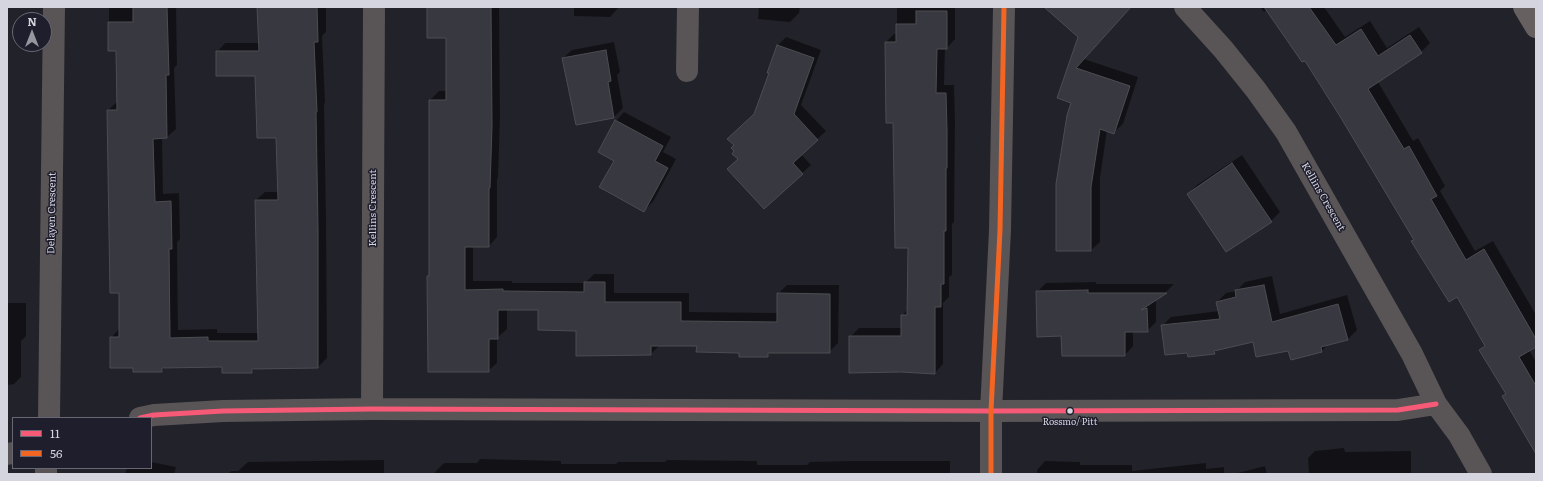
<!DOCTYPE html>
<style>
body{margin:0}
#map{position:relative;width:1543px;height:481px;overflow:hidden;background:#22222a;font-family:Literata,serif}
canvas{display:block}
.frame{position:absolute;inset:0;border:8px solid #d4d5df;pointer-events:none}
.legend{position:absolute;left:12px;top:417px;width:140px;height:52px;box-sizing:border-box;background:#1f1e2d;border:1px solid #676774;margin:0;padding:5px 7px;list-style:none;font-size:12px;color:#d4d5df}
.legend li{display:flex;align-items:center;gap:8px;height:20px}
.legend b{width:20px;border:1px solid #676774}
.north{position:absolute;left:12px;top:12px;width:40px;height:40px;box-sizing:border-box;background:#1f1e2d;border:1px solid #676774;border-radius:50%;rotate:0deg;font-size:11px;font-weight:700;line-height:16px;text-align:center;color:#d4d5df}
.north::after{content:'';display:block;margin:auto;width:14px;height:18px;background:#9696a0;clip-path:polygon(50% 0,100% 100%,50% 72%,0 100%)}
</style>
<div id="map">
<canvas width="1543" height="481"></canvas>
<div class="frame"></div>
<ul class="legend">
<li><b style="height:5px;background:#f75a77"></b>11</li>
<li><b style="height:5px;background:#f26522"></b>56</li>
</ul>
<div class="north">N</div>
</div>
<script>
const context = document.querySelector('canvas').getContext('2d');
context.lineJoin = 'round';
function paint(path, color) {
  context.fillStyle = color;
  context.fill(path, 'evenodd');
}
function shape(rows) {
  const path = new Path2D();
  for (const r of rows) {
    path.moveTo(r[0], r[1]);
    for (let i = 2; i < r.length; i += 2) path.lineTo(r[i], r[i + 1]);
  }
  return path;
}
function stroke(path, color, width, dash) {
  context.strokeStyle = color;
  context.lineWidth = width;
  context.lineCap = dash ? 'butt' : 'round';
  context.setLineDash(dash || []);
  context.stroke(path);
}
function write(font, color, halo, rows, align = 'center') {
  context.font = font + ' Literata,serif';
  context.lineWidth = 3;
  context.setLineDash([]);
  context.textBaseline = 'middle';
  context.strokeStyle = halo;
  context.fillStyle = color;
  for (const [text, x, y, turn = 0] of rows) {
    context.save();
    context.translate(x, y);
    context.rotate((+turn || 0) * Math.PI / 180);
    context.textAlign = isNaN(turn) ? turn : align;
    if (halo) context.strokeText(text, 0, 0);
    context.fillText(text, 0, 0);
    context.restore();
  }
}
const shadow = shape([
 [109,7,176,7,177,65,174,68,176,129,167,137,162,137,163,194,179,193,180,239,177,242,178,330,217,329,217,333,259,333,256,200,265,192,278,192,277,137,256,75,217,52,225,43,259,43,258,7,326,7,326,32,322,36,325,102,324,104,326,219,327,358,318,367,256,368,252,372,223,372,223,366,166,367,162,371,134,371,134,367,111,338,119,329,120,292,108,110,117,102,117,50,109,50],
 [429,7,499,7,500,117,498,178,497,179,497,237,489,246,473,246,473,281,512,281,512,283,585,283,594,274,614,274,614,293,689,293,689,312,778,313,778,294,787,285,839,285,838,343,829,352,771,352,767,356,698,345,660,345,651,354,539,309,507,309,507,329,497,338,497,363,488,371,430,275,430,100,439,91,447,91,447,37],
 [574,7,619,7,610,17,574,16],
 [759,7,800,7,799,13,790,22,758,19],
 [897,7,955,7,955,39,947,48,945,48,944,85,954,85,955,121,954,222,952,224,952,275,949,277,949,297,943,303,943,364,935,373,850,337,859,328,902,328,902,316,908,309,909,247,886,42,894,34,897,34],
 [1065,7,1131,7,1084,59,1138,77,1123,124,1114,132,1107,130,1100,178,1100,242,1091,250,1072,102,1079,37],
 [1260,7,1324,7,1345,37,1370,21,1387,48,1419,27,1430,43,1421,52,1378,82,1413,141,1418,138,1445,186,1440,191,1475,251,1493,241,1536,315,1536,346,1529,350,1536,362,1536,451,1503,397,1506,393,1480,350,1486,344,1457,296,1412,241,1415,239,1305,59,1267,9,1264,12],
 [786,37,821,50,801,105,826,131,801,154,811,165,764,208,739,159,770,73,768,72,778,45],
 [614,42,620,72,617,75,623,108,614,117,563,58,572,50],
 [624,112,671,137,663,152,676,159,653,202,644,210,615,160,616,121],
 [1242,155,1280,212,1271,221,1188,194,1197,185],
 [1272,276,1280,314,1347,295,1357,330,1348,339,1328,344,1322,351,1291,359,1289,349,1254,341,1219,349,1214,353,1188,352,1162,326,1171,317,1219,311,1217,302,1226,293,1236,291,1245,282],
 [1096,282,1096,284,1174,284,1166,292,1156,299,1156,322,1147,331,1133,331,1133,346,1125,355,1062,335,1037,292,1046,283],
 [7,303,26,303,26,336,21,341,21,377,14,384,7,385],
 [1344,448,1345,452,1411,451,1411,474,1309,474,1308,458,1315,451],
 [480,459,561,461,561,464,616,464,618,462,665,462,667,460,757,461,757,465,807,465,810,462,851,461,950,461,950,474,435,474,435,472,444,463,477,463],
 [384,460,384,474,228,474,231,471,238,471,248,462],
 [1045,461,1080,462,1080,465,1132,465,1132,471,1206,463,1206,469,1224,467,1224,474,1037,474,1037,470],
 [151,462,176,467,174,474,125,474,127,468,151,468],
 [1265,466,1267,474,1234,474]
]);
const building = shape([
 [133,7,167,7,169,75,166,75,167,138,153,139,155,202,171,201,172,249,169,249,170,338,208,337,208,341,258,341,255,200,278,200,276,138,257,138,255,76,216,76,216,51,259,51,257,7,317,7,318,42,314,42,317,112,316,112,318,228,318,368,252,369,252,373,222,373,222,367,162,368,162,372,133,372,133,368,110,368,110,337,119,337,119,293,110,293,107,110,117,110,116,51,108,51,108,22,133,22,133,7],
 [427,7,491,7,492,126,490,188,489,188,489,247,465,247,465,290,503,289,503,291,584,292,584,282,605,282,605,302,681,302,681,321,777,322,777,293,830,294,830,353,768,353,768,357,739,357,739,353,696,352,697,346,651,346,651,355,576,356,576,331,538,330,538,310,498,310,498,339,489,339,489,372,428,372,427,276,429,276,429,100,446,100,446,38,427,38,427,7],
 [1044,7,1131,7,1076,68,1130,86,1114,134,1100,129,1091,187,1091,251,1056,251,1056,184,1067,115,1071,103,1057,98,1078,37,1044,7],
 [1264,7,1309,7,1336,45,1361,29,1378,56,1410,35,1422,53,1368,89,1404,149,1409,146,1437,196,1431,199,1466,260,1484,249,1536,339,1536,347,1519,357,1536,386,1536,454,1502,396,1506,394,1479,350,1485,346,1457,297,1449,302,1411,241,1414,240,1341,118,1305,61,1302,62,1264,7],
 [916,11,947,11,947,49,937,49,936,93,946,93,947,130,947,168,946,168,946,231,944,231,944,284,941,284,941,307,935,307,935,374,901,372,849,373,849,336,901,336,901,315,907,315,908,248,895,248,893,123,886,123,885,42,896,42,896,24,916,24,916,11],
 [777,45,814,58,794,114,818,140,793,163,803,174,764,209,727,169,738,159,732,154,734,151,731,148,734,145,727,139,754,114,769,73,767,73,777,45],
 [606,50,611,81,608,82,614,118,576,125,562,58,606,50],
 [615,120,663,146,655,161,668,168,644,212,599,187,614,161,598,152,615,120],
 [1232,163,1272,222,1226,252,1187,194,1232,163],
 [1264,285,1272,322,1338,304,1348,340,1321,347,1322,352,1291,360,1288,351,1256,357,1253,342,1214,351,1215,354,1188,357,1187,353,1165,355,1161,325,1220,319,1216,302,1236,297,1235,290,1264,285],
 [1088,290,1088,293,1167,293,1141,310,1147,308,1148,332,1125,332,1125,356,1062,356,1061,336,1037,337,1036,291,1088,290]
]);
const minor = shape([
 [1185,7,1223,49,1256,90,1286,132,1412,354,1436,404,1459,435,1481,474],
 [687,71,688,7],
 [372,409,374,7],
 [49,418,54,7],
 [140,418,154,415,223,411,372,409,991,411,1398,410,1436,404],
 [7,454,13,453],
 [46,474,46,468],
 [991,474,991,411,1000,230,1004,7]
]);
const secondary = shape([
 [1524,7,1536,27]
]);
const bus1 = shape([
 [140,418,154,415,223,411,372,409,991,411,1398,410,1436,404]
]);
const bus2 = shape([
 [991,474,991,411,1000,230,1004,7]
]);
const markers = [
 [1070,411,3.5,"#d4d5df"]
];
const busNames = [
 ["Rossmo/ Pitt",1070,422]
];
const streetNames = [
 ["Kellins Crescent",1323,197,60],
 ["Kellins Crescent",373,208,-90],
 ["Delayen Crescent",52,213,-89]
];
paint(shadow, '#0007');
paint(building, '#383841');
stroke(building, '#4c4c53', 1);
stroke(minor, '#595455', 22);
stroke(secondary, '#676060', 22);
stroke(bus1, '#f75a77', 5);
stroke(bus2, '#f26522', 5);
for (const [x, y, r, color] of markers) {
  const dot = new Path2D();
  dot.arc(x, y, r, 0, 2 * Math.PI);
  context.fillStyle = color;
  context.fill(dot);
  stroke(dot, '#1f1e2d', 1.5);
}
write('9px', '#d4d5df', '#1f1e2d', busNames);
write('10px', '#d4d5df', '#1f1e2d', streetNames);
</script>
